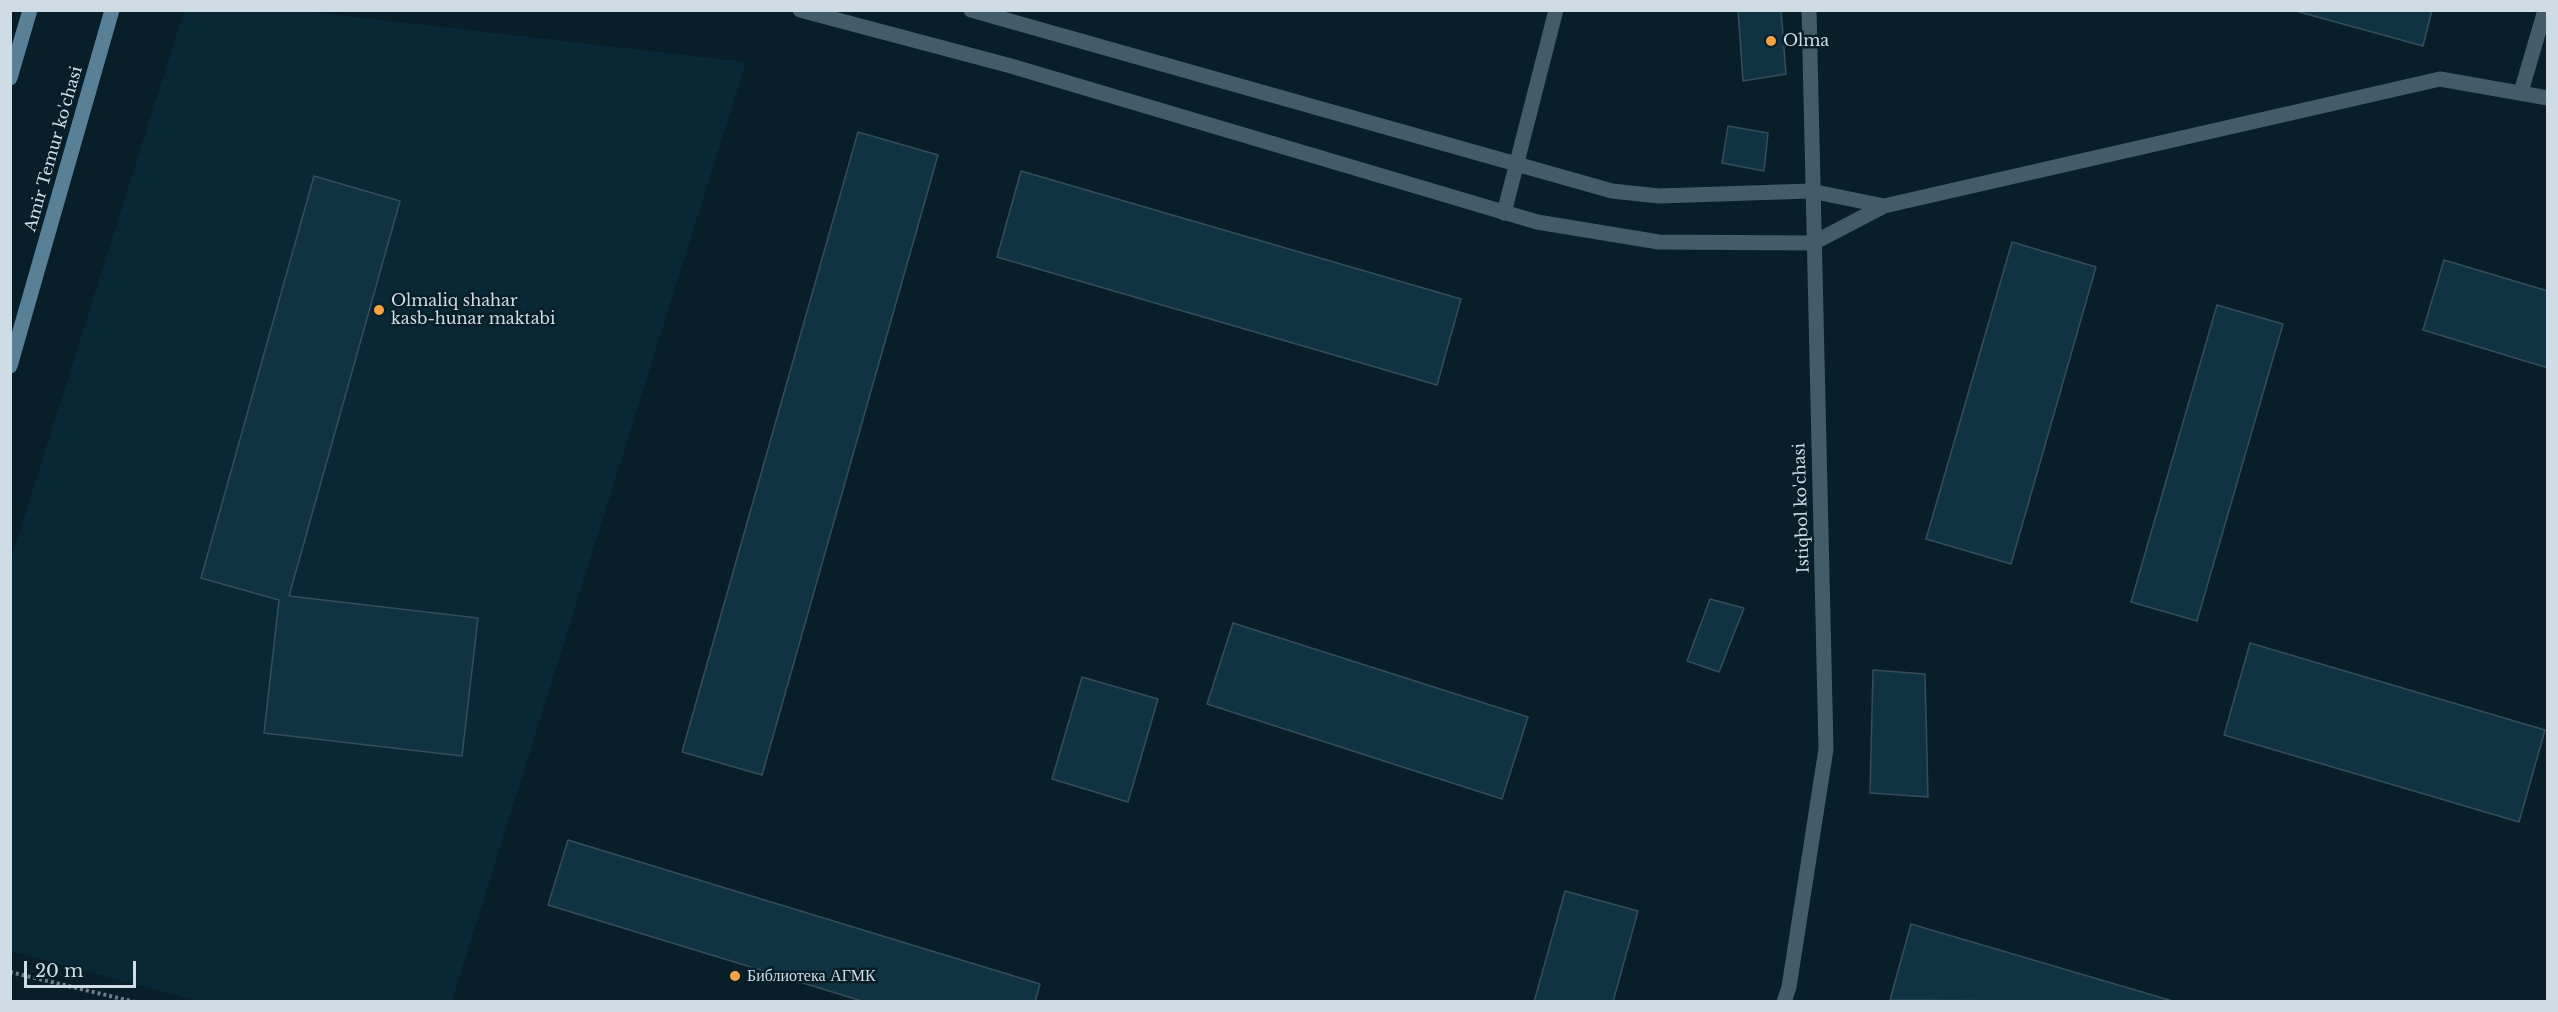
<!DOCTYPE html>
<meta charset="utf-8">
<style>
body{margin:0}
#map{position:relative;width:2558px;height:1012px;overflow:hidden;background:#081e29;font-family:"Libre Baskerville",serif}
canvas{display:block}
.frame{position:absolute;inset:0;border:12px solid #cfdce4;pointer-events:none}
.scale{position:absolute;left:24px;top:961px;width:112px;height:27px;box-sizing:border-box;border:3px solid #cfdce4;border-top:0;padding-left:8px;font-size:18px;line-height:21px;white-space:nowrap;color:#cfdce4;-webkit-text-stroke:4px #081e29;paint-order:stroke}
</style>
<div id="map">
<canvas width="2558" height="1012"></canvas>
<div class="frame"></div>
<div class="scale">20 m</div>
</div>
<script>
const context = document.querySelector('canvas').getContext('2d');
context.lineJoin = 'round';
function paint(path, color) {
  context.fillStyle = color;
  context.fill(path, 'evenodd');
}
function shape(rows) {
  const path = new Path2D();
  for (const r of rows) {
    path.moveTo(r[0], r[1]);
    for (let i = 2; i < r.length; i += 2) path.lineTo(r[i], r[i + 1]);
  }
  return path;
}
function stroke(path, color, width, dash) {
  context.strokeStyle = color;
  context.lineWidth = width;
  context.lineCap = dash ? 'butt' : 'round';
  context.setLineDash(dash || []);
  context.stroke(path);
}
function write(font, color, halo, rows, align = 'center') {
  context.font = font + ' "Libre Baskerville",serif';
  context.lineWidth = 5;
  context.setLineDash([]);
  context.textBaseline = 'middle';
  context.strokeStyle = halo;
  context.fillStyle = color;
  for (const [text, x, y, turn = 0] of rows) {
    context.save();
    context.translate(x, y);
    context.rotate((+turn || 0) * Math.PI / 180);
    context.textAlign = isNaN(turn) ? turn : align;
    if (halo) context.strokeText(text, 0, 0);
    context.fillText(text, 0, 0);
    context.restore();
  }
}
const built = shape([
 [184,11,305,11,746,62,452,1001,197,1001,11,951,11,559]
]);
const building = shape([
 [1738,10,1781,10,1786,74,1743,81,1738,10],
 [2292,10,2432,10,2423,46,2292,10],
 [1728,126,1768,133,1764,171,1722,163,1728,126],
 [858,132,938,155,762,775,682,752,858,132],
 [1021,171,1461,299,1437,385,997,257,1021,171],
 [314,176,400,201,289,596,478,618,462,756,264,733,279,600,201,578,314,176],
 [2012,242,2096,267,2011,564,1926,539,2012,242],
 [2444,260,2548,291,2548,368,2423,330,2444,260],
 [2217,305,2283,324,2197,621,2131,602,2217,305],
 [1710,599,1744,608,1719,672,1687,661,1710,599],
 [1233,623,1528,717,1502,799,1207,704,1233,623],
 [2250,643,2545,730,2519,822,2224,735,2250,643],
 [1873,670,1925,674,1928,797,1870,793,1873,670],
 [1082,677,1158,699,1128,802,1052,779,1082,677],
 [568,840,1040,984,1035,1002,865,1002,548,905,568,840],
 [1565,891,1638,911,1613,1002,1534,1002,1565,891],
 [1911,924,2176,1002,1890,1000,1911,924]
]);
const path = shape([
 [10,972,135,1002]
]);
const service = shape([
 [800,10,1011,66,1537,222,1659,242,1813,243,1884,206,2440,79,2548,98],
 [971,10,1612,191,1659,196,1811,191,1884,206],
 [1504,213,1556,10]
]);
const minor = shape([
 [2521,92,2545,10],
 [1784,1002,1789,987,1826,749,1809,10]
]);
const secondary = shape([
 [10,78,30,10],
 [10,366,112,10]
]);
const markers = [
 [1771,41,6,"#f5a345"],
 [379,310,6,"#f5a345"],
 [735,976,6,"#f5a345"]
];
const poiNames = [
 ["Olma",1783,41],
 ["Olmaliq shahar",391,301],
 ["kasb-hunar maktabi",391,319],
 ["Библиотека АГМК",747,976]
];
const streetNames = [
 ["Amir Temur ko'chasi",54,149,-74],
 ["Istiqbol ko'chasi",1802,508,-92]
];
paint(built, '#082836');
paint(building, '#103344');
stroke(building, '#364d5a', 1.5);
stroke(path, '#6c7e87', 4, [3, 3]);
stroke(service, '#435c6a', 15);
stroke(minor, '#435c6a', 15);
stroke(secondary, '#588197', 15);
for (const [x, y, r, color] of markers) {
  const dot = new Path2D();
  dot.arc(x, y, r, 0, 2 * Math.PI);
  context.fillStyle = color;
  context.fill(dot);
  stroke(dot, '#081e29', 2);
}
write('16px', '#cfdce4', '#081e29', poiNames, 'left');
write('16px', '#cfdce4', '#081e29', streetNames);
</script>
